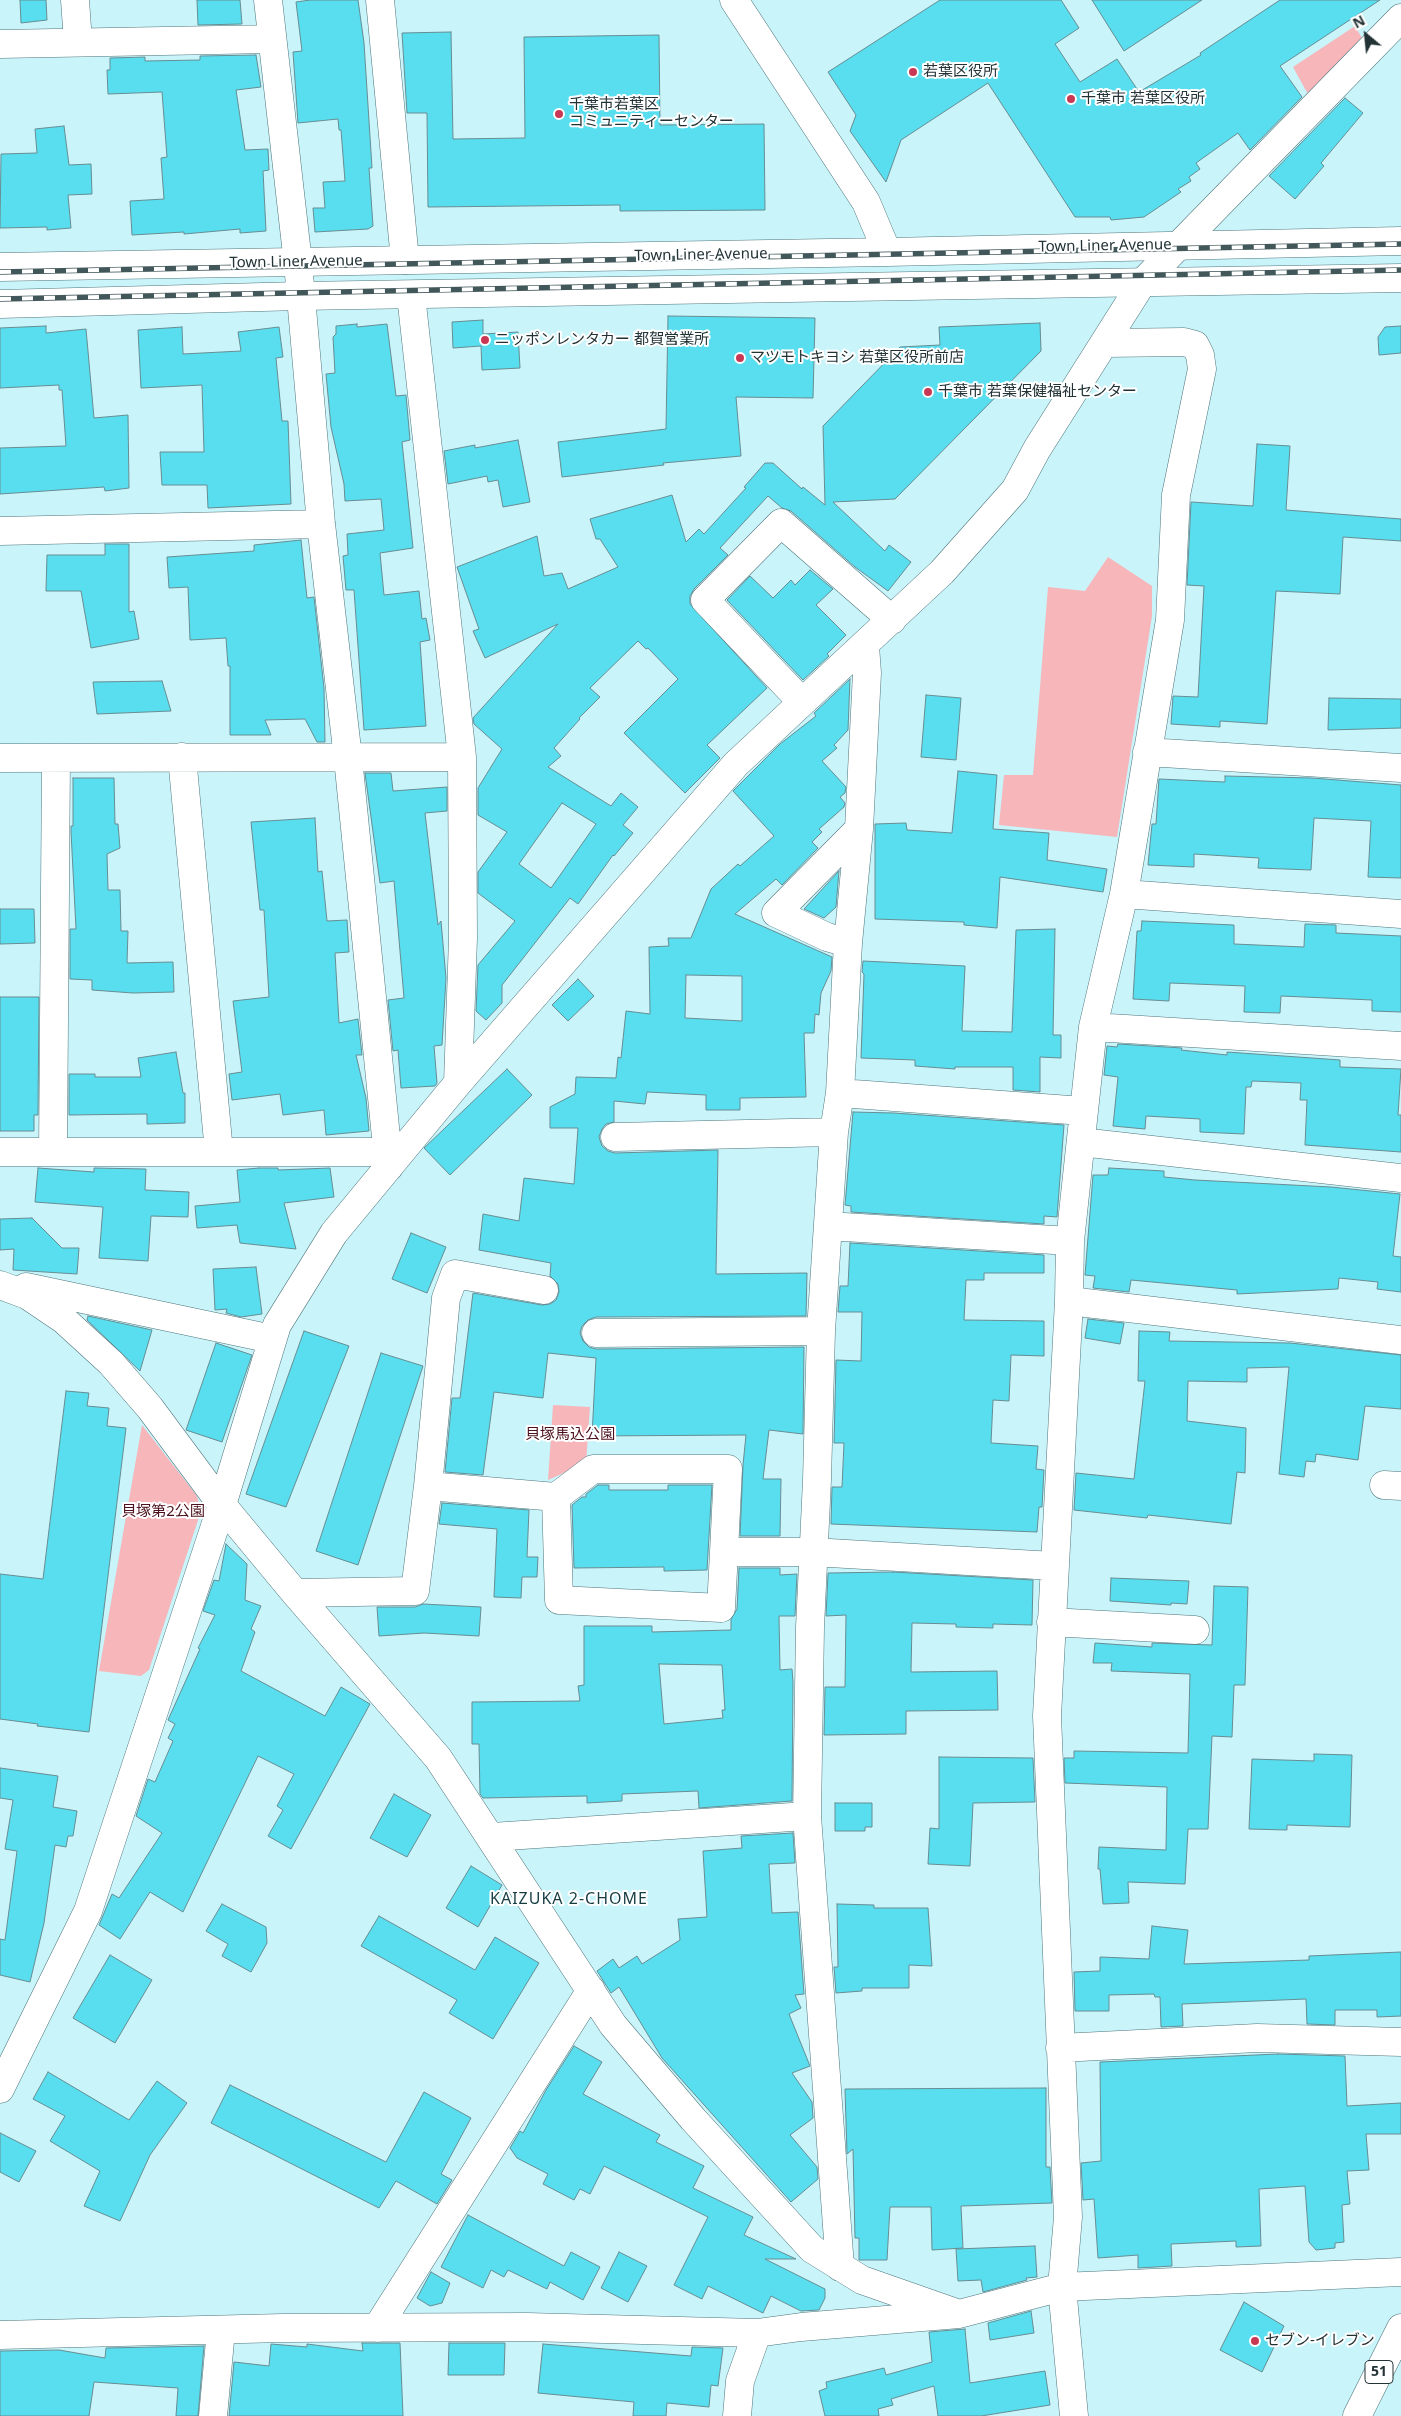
<!DOCTYPE html>
<meta charset="utf-8">
<style>
body{margin:0}
#map{position:relative;width:1401px;height:2416px;overflow:hidden;background:#c9f4fa;font-family:"Noto Sans",sans-serif}
canvas{display:block}
.north{position:absolute;left:1341px;top:10px;width:50px;height:50px;-webkit-text-stroke:4px #fff;paint-order:stroke;rotate:332deg;font-size:14px;font-weight:700;line-height:20px;text-align:center;color:#223235}
.north::after{content:'';display:block;margin:auto;width:18px;height:22px;background:#223235;clip-path:polygon(50% 0,100% 100%,50% 72%,0 100%)}
</style>
<div id="map">
<canvas width="1401" height="2416"></canvas>
<div class="north">N</div>
</div>
<script>
const context = document.querySelector('canvas').getContext('2d');
context.lineJoin = 'round';
function paint(path, color) {
  context.fillStyle = color;
  context.fill(path, 'evenodd');
}
function shape(rows) {
  const path = new Path2D();
  for (const r of rows) {
    path.moveTo(r[0], r[1]);
    for (let i = 2; i < r.length; i += 2) path.lineTo(r[i], r[i + 1]);
  }
  return path;
}
function stroke(path, color, width, dash) {
  context.strokeStyle = color;
  context.lineWidth = width;
  context.lineCap = dash ? 'butt' : 'round';
  context.setLineDash(dash || []);
  context.stroke(path);
}
function write(font, color, halo, rows, align = 'center') {
  context.font = font + ' "Noto Sans","Noto Sans JP",sans-serif';
  context.lineWidth = 4;
  context.setLineDash([]);
  context.textBaseline = 'middle';
  context.strokeStyle = halo;
  context.fillStyle = color;
  for (const [text, x, y, turn = 0] of rows) {
    context.save();
    context.translate(x, y);
    context.rotate((+turn || 0) * Math.PI / 180);
    context.textAlign = isNaN(turn) ? turn : align;
    if (halo) context.strokeText(text, 0, 0);
    context.fillText(text, 0, 0);
    context.restore();
  }
}
const green = shape([
 [1355,26,1363,40,1309,96,1293,67],
 [1108,557,1152,586,1152,616,1117,837,999,825,1004,775,1033,775,1048,587,1085,591],
 [553,1405,590,1407,586,1463,548,1480],
 [142,1425,197,1496,201,1511,149,1670,141,1676,99,1671]
]);
const building = shape([
 [20,0,46,0,47,20,21,23,20,0],
 [197,0,240,0,242,24,198,25,197,0],
 [310,0,358,0,364,43,372,168,369,168,373,226,368,229,315,232,313,208,325,208,323,182,345,181,341,130,339,130,338,119,298,123,293,52,302,51,296,2,310,0],
 [940,0,1061,0,1079,28,1055,44,1080,82,1117,59,1139,92,1201,55,1200,53,1280,0,1380,0,1280,66,1302,97,1250,150,1238,133,1196,163,1200,169,1189,177,1191,181,1178,189,1181,192,1144,217,1111,220,1110,217,1075,217,988,83,901,140,886,182,850,131,856,115,828,72,940,0],
 [1092,0,1202,0,1124,51,1092,0],
 [451,32,453,139,525,138,524,37,659,35,660,125,764,124,765,210,620,211,620,205,428,207,427,113,407,113,402,33,451,32],
 [256,55,261,87,236,90,245,150,268,149,269,170,263,171,266,231,240,233,240,229,184,234,184,232,132,235,130,201,164,199,161,158,167,157,162,92,108,94,107,70,110,70,110,58,145,57,145,61,200,60,200,56,256,55],
 [1345,98,1363,113,1321,163,1324,166,1295,199,1269,176,1345,98],
 [64,126,69,165,91,164,92,194,68,195,71,228,47,230,47,227,0,228,1,154,37,153,35,129,64,126],
 [668,316,815,318,813,398,736,397,741,456,663,463,664,465,562,477,558,442,666,429,668,316],
 [483,320,483,334,518,332,520,368,482,370,481,346,453,348,452,322,483,320],
 [1040,323,1041,351,895,499,833,502,885,551,889,545,911,562,888,591,855,567,791,511,782,508,768,496,720,548,728,555,694,589,690,596,690,604,767,688,707,745,720,758,685,793,624,733,678,679,648,648,646,649,638,641,590,688,600,697,579,718,580,719,554,748,561,756,548,767,611,806,621,793,638,807,623,825,633,833,614,856,613,855,578,904,570,898,524,957,502,985,502,1003,486,1020,476,1011,478,965,515,921,478,893,478,872,507,832,478,815,478,788,502,749,474,724,473,718,558,624,485,658,473,631,479,629,457,567,537,536,544,576,562,573,568,589,618,567,600,539,596,539,590,519,672,495,686,542,699,529,704,534,746,488,744,487,765,463,773,463,802,489,803,487,825,505,823,426,900,347,940,345,939,327,1040,323],
 [562,803,596,824,551,888,519,864,562,803],
 [357,324,357,327,387,324,396,396,406,395,410,440,402,442,413,548,380,553,384,595,419,591,422,619,426,618,430,640,420,642,426,726,364,730,354,590,346,590,343,556,348,555,347,534,384,530,381,499,345,501,344,484,331,427,326,374,335,373,333,337,336,334,336,326,357,324],
 [46,326,46,333,86,329,94,418,128,415,129,488,105,491,104,487,0,494,0,448,66,446,62,390,59,390,59,385,0,388,0,328,46,326],
 [1401,326,1401,353,1379,355,1378,337,1385,327,1401,326],
 [182,327,183,354,241,351,238,332,279,327,283,357,276,358,282,421,288,421,291,504,208,508,207,485,162,485,160,452,204,452,202,385,141,388,138,330,182,327],
 [518,440,530,502,503,507,498,480,488,482,487,476,448,484,444,451,475,445,475,448,518,440],
 [1257,444,1290,446,1286,510,1401,519,1401,541,1343,537,1340,594,1276,591,1267,724,1220,721,1220,727,1171,724,1173,696,1198,697,1204,586,1187,585,1191,502,1253,506,1257,444],
 [301,540,307,598,314,597,324,688,325,742,317,742,305,719,265,720,271,735,230,735,230,666,228,666,226,638,190,640,188,587,169,588,167,557,254,551,254,545,301,540],
 [105,544,129,544,129,612,134,611,139,639,91,648,81,591,46,591,47,555,105,555,105,544],
 [810,570,833,589,816,605,846,635,827,654,829,656,803,680,727,600,750,576,773,598,791,580,795,585,810,570],
 [850,679,848,730,834,745,837,748,822,761,846,787,845,793,840,797,845,803,844,807,819,829,822,832,812,842,818,848,782,885,776,879,735,914,832,957,831,971,821,993,819,1015,815,1014,814,1033,804,1033,806,1097,740,1098,740,1110,706,1110,706,1095,647,1092,645,1104,614,1101,614,1122,606,1124,602,1129,599,1137,602,1146,608,1151,615,1153,718,1150,716,1274,807,1273,806,1316,596,1317,588,1320,582,1326,580,1333,583,1341,589,1347,596,1349,804,1347,803,1434,769,1430,763,1479,781,1479,780,1536,740,1536,743,1465,746,1435,592,1436,596,1358,548,1353,543,1398,494,1392,483,1475,445,1472,452,1398,460,1398,473,1293,542,1305,550,1304,556,1300,559,1292,558,1284,550,1276,551,1263,479,1250,483,1214,519,1221,524,1178,574,1184,578,1128,550,1128,550,1107,575,1094,576,1077,616,1078,618,1057,621,1058,626,1011,650,1014,649,947,669,946,668,938,691,938,711,889,738,864,740,866,774,836,733,791,780,744,816,716,814,713,850,679],
 [686,975,742,976,742,1021,685,1018,686,975],
 [162,681,171,711,97,714,93,682,162,681],
 [926,695,961,698,956,760,921,757,926,695],
 [1329,698,1401,699,1401,728,1328,730,1329,698],
 [958,771,997,775,993,829,1049,833,1047,860,1107,869,1103,892,1000,877,997,928,964,925,964,922,875,919,875,824,906,823,907,830,952,833,958,771],
 [365,773,391,773,393,791,447,787,447,811,425,813,438,925,441,921,446,978,442,1045,434,1046,437,1083,435,1086,401,1088,398,1050,393,1051,388,1000,404,998,394,881,380,883,365,773],
 [1225,776,1312,778,1401,785,1401,878,1368,877,1371,821,1314,818,1311,870,1258,868,1259,858,1194,854,1194,867,1148,865,1152,824,1156,824,1159,779,1225,782,1225,776],
 [73,778,114,778,115,824,118,824,120,848,107,854,108,890,120,890,121,931,128,931,127,963,173,962,174,992,133,993,92,990,92,980,70,979,70,929,76,929,71,832,71,826,73,826,73,778],
 [315,818,318,872,322,871,327,921,347,920,349,952,335,953,339,1023,358,1019,362,1055,356,1055,366,1098,369,1131,326,1135,324,1110,283,1115,280,1094,232,1100,229,1074,242,1072,233,1001,269,997,264,910,260,910,251,822,315,818],
 [839,871,836,907,824,918,804,909,839,871],
 [0,909,34,909,35,943,0,944,0,909],
 [1142,921,1234,925,1234,944,1304,947,1305,924,1336,925,1336,933,1401,936,1401,1012,1372,1011,1372,1000,1281,996,1280,1013,1244,1012,1245,986,1170,983,1169,1001,1133,999,1137,931,1141,931,1142,921],
 [1055,929,1053,1035,1061,1035,1061,1058,1040,1057,1040,1092,1013,1090,1013,1067,955,1067,955,1069,915,1066,915,1060,861,1058,864,974,862,972,863,961,965,966,962,1031,1012,1032,1016,930,1055,929],
 [578,979,594,996,568,1021,552,1005,578,979],
 [0,997,39,997,38,1115,34,1115,34,1131,0,1131,0,997],
 [1118,1044,1182,1048,1181,1050,1227,1055,1227,1052,1340,1060,1340,1067,1401,1069,1398,1115,1401,1115,1401,1152,1305,1145,1307,1100,1300,1100,1301,1083,1252,1081,1251,1087,1246,1087,1244,1134,1200,1132,1200,1119,1146,1116,1145,1129,1113,1126,1118,1077,1104,1075,1107,1046,1117,1047,1118,1044],
 [176,1052,183,1093,185,1093,185,1123,147,1124,147,1114,69,1115,69,1074,95,1074,95,1077,141,1077,138,1058,176,1052],
 [507,1069,532,1095,450,1175,424,1148,507,1069],
 [853,1112,894,1113,1064,1125,1057,1217,1044,1216,1044,1224,851,1212,851,1206,845,1205,853,1112],
 [38,1168,94,1172,94,1168,146,1169,145,1190,189,1192,188,1217,151,1216,148,1261,99,1258,103,1207,35,1202,38,1168],
 [259,1168,278,1168,278,1170,330,1168,334,1197,284,1203,296,1249,240,1243,237,1225,197,1228,195,1206,240,1202,237,1170,259,1168],
 [1109,1168,1164,1171,1164,1177,1195,1180,1331,1187,1400,1194,1393,1256,1401,1257,1401,1292,1377,1289,1378,1282,1339,1278,1338,1289,1237,1294,1237,1290,1131,1280,1129,1292,1093,1288,1095,1276,1085,1275,1093,1175,1108,1175,1109,1168],
 [32,1218,62,1248,79,1248,77,1274,13,1270,14,1249,0,1250,0,1219,32,1218],
 [411,1233,446,1247,427,1293,392,1279,411,1233],
 [850,1243,1044,1255,1044,1273,984,1273,984,1280,966,1280,964,1320,1044,1321,1044,1356,1011,1355,1009,1401,993,1400,991,1443,1038,1446,1036,1469,1044,1470,1042,1507,1039,1507,1037,1532,831,1524,832,1487,842,1487,844,1443,834,1443,836,1360,861,1361,862,1312,838,1312,840,1286,848,1286,850,1243],
 [256,1267,262,1314,241,1317,226,1313,227,1309,215,1310,213,1269,256,1267],
 [88,1316,152,1330,140,1371,87,1320,88,1316],
 [1088,1319,1124,1323,1120,1344,1085,1338,1088,1319],
 [304,1331,349,1346,286,1507,246,1494,304,1331],
 [1139,1331,1170,1332,1169,1341,1290,1343,1401,1355,1401,1409,1365,1406,1358,1460,1316,1454,1315,1462,1306,1461,1304,1477,1279,1474,1289,1367,1247,1368,1247,1382,1188,1381,1187,1421,1246,1428,1245,1473,1237,1472,1231,1524,1148,1515,1147,1518,1074,1510,1076,1473,1134,1479,1145,1381,1138,1381,1139,1331],
 [216,1343,252,1355,222,1442,186,1430,216,1343],
 [381,1353,423,1366,358,1565,316,1551,381,1353],
 [66,1391,89,1393,87,1406,109,1408,107,1426,126,1428,89,1732,37,1726,38,1724,0,1719,0,1574,43,1579,66,1391],
 [598,1485,609,1485,609,1490,668,1490,668,1485,712,1485,707,1570,664,1571,664,1567,574,1568,572,1505,582,1497,586,1497,586,1494,598,1485],
 [442,1503,529,1510,527,1557,538,1557,537,1577,522,1577,521,1598,494,1597,497,1529,439,1524,442,1503],
 [226,1544,247,1564,245,1600,261,1606,251,1629,255,1632,241,1671,325,1716,341,1687,370,1704,291,1849,268,1836,283,1810,277,1806,294,1774,258,1756,183,1912,150,1892,120,1939,99,1925,112,1894,119,1898,162,1833,136,1816,148,1779,155,1782,173,1741,168,1738,175,1724,168,1720,200,1649,198,1648,215,1615,203,1611,214,1580,219,1581,226,1544],
 [739,1568,780,1568,780,1575,797,1574,795,1616,779,1616,780,1670,792,1669,793,1682,792,1801,699,1808,698,1791,622,1794,622,1801,587,1803,587,1796,483,1798,480,1794,479,1744,472,1744,472,1702,580,1701,578,1686,584,1685,584,1626,652,1626,652,1632,731,1630,731,1619,737,1609,739,1568],
 [659,1664,722,1665,725,1710,722,1710,723,1718,664,1724,659,1664],
 [893,1572,1033,1580,1032,1625,993,1624,993,1628,956,1627,956,1624,912,1623,911,1672,997,1671,998,1710,906,1711,906,1734,824,1735,825,1687,845,1687,846,1615,826,1616,828,1573,893,1572],
 [1111,1578,1189,1581,1187,1604,1171,1603,1171,1605,1110,1601,1111,1578],
 [1214,1586,1248,1587,1245,1685,1234,1685,1232,1737,1212,1736,1208,1829,1188,1829,1185,1884,1128,1882,1129,1903,1103,1904,1100,1869,1098,1869,1099,1847,1166,1850,1167,1787,1065,1783,1064,1758,1074,1758,1074,1751,1188,1753,1190,1674,1111,1671,1112,1663,1093,1663,1095,1643,1152,1647,1152,1643,1212,1645,1214,1586],
 [423,1604,481,1607,479,1636,424,1633,379,1636,377,1607,415,1607,423,1604],
 [1314,1754,1352,1755,1350,1827,1287,1825,1287,1830,1249,1829,1252,1759,1314,1761,1314,1754],
 [939,1757,1033,1758,1035,1802,973,1803,970,1866,928,1864,930,1828,939,1829,939,1757],
 [0,1768,58,1776,53,1807,77,1811,73,1836,68,1836,66,1847,55,1845,44,1923,30,1982,0,1975,0,1939,5,1940,17,1851,5,1849,13,1800,0,1798,0,1768],
 [394,1794,431,1815,407,1857,370,1838,394,1794],
 [835,1803,872,1803,872,1827,865,1827,865,1831,835,1831,835,1803],
 [793,1833,795,1863,769,1864,772,1913,798,1912,804,1994,795,1995,801,2008,789,2014,810,2066,792,2073,812,2102,813,2118,790,2135,817,2167,818,2179,791,2202,662,2058,619,1987,611,1993,597,1971,613,1959,619,1968,637,1956,642,1964,680,1940,678,1919,707,1917,703,1851,742,1848,741,1836,793,1833],
 [471,1866,502,1885,478,1927,446,1908,471,1866],
 [222,1904,266,1927,267,1943,251,1972,222,1956,228,1944,206,1931,222,1904],
 [837,1904,874,1905,874,1908,928,1908,932,1966,909,1965,909,1988,862,1988,862,1991,836,1993,834,1967,838,1967,837,1904],
 [379,1916,475,1970,495,1937,539,1963,493,2039,449,2013,457,2000,361,1946,379,1916],
 [1152,1926,1188,1930,1184,1964,1309,1960,1309,1956,1401,1952,1401,2016,1377,2017,1377,2010,1335,2010,1335,2025,1307,2024,1306,1999,1182,2004,1183,2026,1161,2027,1160,1997,1155,1997,1154,1994,1109,1995,1109,2011,1075,2011,1074,1972,1100,1971,1100,1957,1149,1959,1152,1926],
 [110,1955,152,1980,115,2043,73,2018,110,1955],
 [574,2046,602,2062,583,2094,660,2135,656,2142,704,2166,693,2188,753,2217,744,2235,796,2259,765,2259,825,2289,825,2298,819,2310,801,2311,771,2296,763,2313,708,2286,702,2299,674,2285,708,2217,604,2166,590,2194,580,2189,574,2200,543,2184,548,2174,517,2158,510,2148,520,2131,523,2133,546,2090,574,2046],
 [1278,2054,1345,2056,1347,2106,1401,2103,1401,2134,1366,2134,1369,2170,1347,2171,1350,2204,1342,2205,1344,2242,1335,2243,1335,2248,1316,2250,1309,2242,1305,2186,1259,2189,1261,2246,1236,2247,1236,2241,1171,2244,1172,2266,1138,2268,1138,2255,1098,2258,1094,2199,1083,2200,1081,2163,1101,2161,1100,2062,1278,2054],
 [48,2072,129,2120,157,2081,187,2103,150,2155,120,2221,84,2206,100,2171,50,2141,65,2116,33,2099,48,2072],
 [230,2085,386,2162,424,2092,471,2118,441,2174,452,2180,437,2204,396,2181,379,2208,211,2123,230,2085],
 [1046,2088,1046,2167,1050,2167,1052,2203,961,2206,963,2248,932,2250,931,2207,890,2207,887,2260,859,2260,859,2238,855,2238,853,2149,847,2154,845,2089,1046,2088],
 [0,2133,36,2151,19,2182,0,2172,0,2133],
 [468,2215,564,2266,571,2252,600,2267,583,2300,550,2282,547,2289,508,2270,504,2277,491,2270,483,2288,441,2267,468,2215],
 [1035,2246,1037,2277,1026,2278,1027,2280,983,2292,981,2280,958,2281,956,2249,1035,2246],
 [619,2252,647,2266,628,2302,601,2288,619,2252],
 [431,2272,450,2283,442,2303,430,2306,417,2298,431,2272],
 [1244,2302,1284,2326,1262,2372,1220,2350,1244,2302],
 [1031,2311,1034,2333,990,2340,988,2323,1031,2311],
 [965,2329,970,2383,1045,2371,1050,2405,981,2416,938,2416,934,2386,891,2399,893,2405,878,2409,879,2416,825,2416,819,2391,827,2388,826,2382,884,2368,886,2375,932,2362,929,2332,965,2329],
 [362,2343,400,2343,403,2416,229,2416,234,2362,269,2366,271,2344,307,2347,307,2344,363,2351,362,2343],
 [449,2343,505,2343,504,2375,448,2375,449,2343],
 [543,2344,691,2356,692,2347,723,2348,718,2386,711,2385,709,2407,667,2403,666,2416,633,2416,634,2402,538,2393,543,2344],
 [204,2346,198,2416,176,2416,178,2388,94,2382,89,2416,0,2416,0,2351,59,2350,105,2358,106,2348,204,2346]
]);
const minor = shape([
 [75,0,78,42],
 [268,0,298,263,321,524,348,758,389,1167],
 [380,0,405,260],
 [0,44,272,39],
 [411,295,462,757,463,938,458,1083],
 [0,531,321,524],
 [802,702,705,600,781,523,892,620],
 [1147,752,1401,768],
 [182,757,219,1152],
 [0,758,462,757],
 [1124,894,1401,914],
 [848,943,827,937,776,913,859,829],
 [1093,1027,1401,1046],
 [840,1093,1083,1111],
 [615,1137,834,1132],
 [1081,1142,1401,1178],
 [0,1152,387,1152],
 [53,1152,56,758],
 [828,1226,1070,1241],
 [0,1285,27,1295,64,1320,111,1363,150,1408,222,1505,295,1593,438,1758,613,2025,693,2119,812,2249,862,2280,959,2314],
 [26,1287,272,1339],
 [1069,1301,1401,1340],
 [596,1333,821,1331],
 [1384,1485,1401,1486],
 [428,1486,446,1298,455,1274,544,1290],
 [556,1497,559,1600,721,1608,724,1552,812,1552,1054,1566],
 [295,1593,415,1591,428,1486,556,1497,593,1469,728,1469,724,1552],
 [1051,1622,1195,1630],
 [492,1837,807,1816],
 [1060,2048,1257,2038,1401,2042],
 [0,2089,88,1911,222,1505,277,1325,334,1233,458,1083,736,764,942,572,1015,490,1037,449,1142,283,1401,18],
 [840,2267,807,1816,810,1627,817,1480,821,1331,834,1132,840,1093,848,943,859,829,867,673,865,646],
 [377,2328,591,1990],
 [0,2335,283,2328,527,2327,757,2333,801,2327,959,2314,1062,2287,1401,2272],
 [213,2416,221,2330],
 [737,2416,740,2381,757,2333],
 [1074,2416,1062,2287,1068,2217,1047,1716,1069,1301,1070,1241,1093,1027,1124,894,1170,620,1176,495,1202,369,1200,355,1195,345,1184,342,1105,343]
]);
const tertiary = shape([
 [734,0,866,202,887,252],
 [0,267,887,252,1401,241],
 [0,304,300,296,1401,278]
]);
const trunk = shape([
 [1357,2416,1401,2328]
]);
const rail = shape([
 [0,272,1401,244],
 [0,299,1401,270]
]);
const markers = [
 [913,72,5,"#c83855"],
 [1071,99,5,"#c83855"],
 [559,114,5,"#c83855"],
 [485,340,5,"#c83855"],
 [740,358,5,"#c83855"],
 [928,392,5,"#c83855"],
 [1255,2341,5,"#c83855"]
];
const shields = [
 [1379,2372,28]
];
const shieldNames = [
 ["51",1379,2372]
];
const poiNames = [
 ["若葉区役所",923,72],
 ["千葉市 若葉区役所",1081,99],
 ["千葉市若葉区",569,105],
 ["コミュニティーセンター",569,122],
 ["ニッポンレンタカー 都賀営業所",495,340],
 ["マツモトキヨシ 若葉区役所前店",750,358],
 ["千葉市 若葉保健福祉センター",938,392],
 ["セブン-イレブン",1265,2341]
];
const streetNames = [
 ["Town Liner Avenue",1105,246,-1],
 ["Town Liner Avenue",701,255,-1],
 ["Town Liner Avenue",296,262,-1]
];
const parkNames = [
 ["貝塚馬込公園",570,1435],
 ["貝塚第2公園",163,1512]
];
const neighbourhoodNames = [
 ["KAIZUKA 2-CHOME",569,1899]
];
paint(green, '#f6b6ba');
paint(building, '#58deef');
stroke(building, '#668d92', 1);
stroke(minor, '#4f767b', 29);
stroke(tertiary, '#4f767b', 29);
stroke(trunk, '#4f767b', 29);
stroke(minor, '#fff', 28);
stroke(tertiary, '#fff', 28);
stroke(trunk, '#fff', 28);
stroke(rail, '#42575a', 5.5);
stroke(rail, '#fff', 4, [11]);
for (const [x, y, r, color] of markers) {
  const dot = new Path2D();
  dot.arc(x, y, r, 0, 2 * Math.PI);
  context.fillStyle = color;
  context.fill(dot);
  stroke(dot, '#fff', 2);
}
for (const [x, y, w] of shields) {
  const box = new Path2D();
  box.roundRect(x - w / 2, y - 11.5, w, 23, 4);
  context.fillStyle = '#fff';
  context.fill(box);
  stroke(box, '#223235', 1);
}
write('bold 14px', '#223235', null, shieldNames);
write('15px', '#223235', '#fff', poiNames, 'left');
write('15px', '#223235', '#fff', streetNames);
write('15px', '#4c111c', '#fff', parkNames);
context.letterSpacing = '1px';
write('16px', '#163d42', '#fff', neighbourhoodNames);
context.letterSpacing = '0px';
</script>
